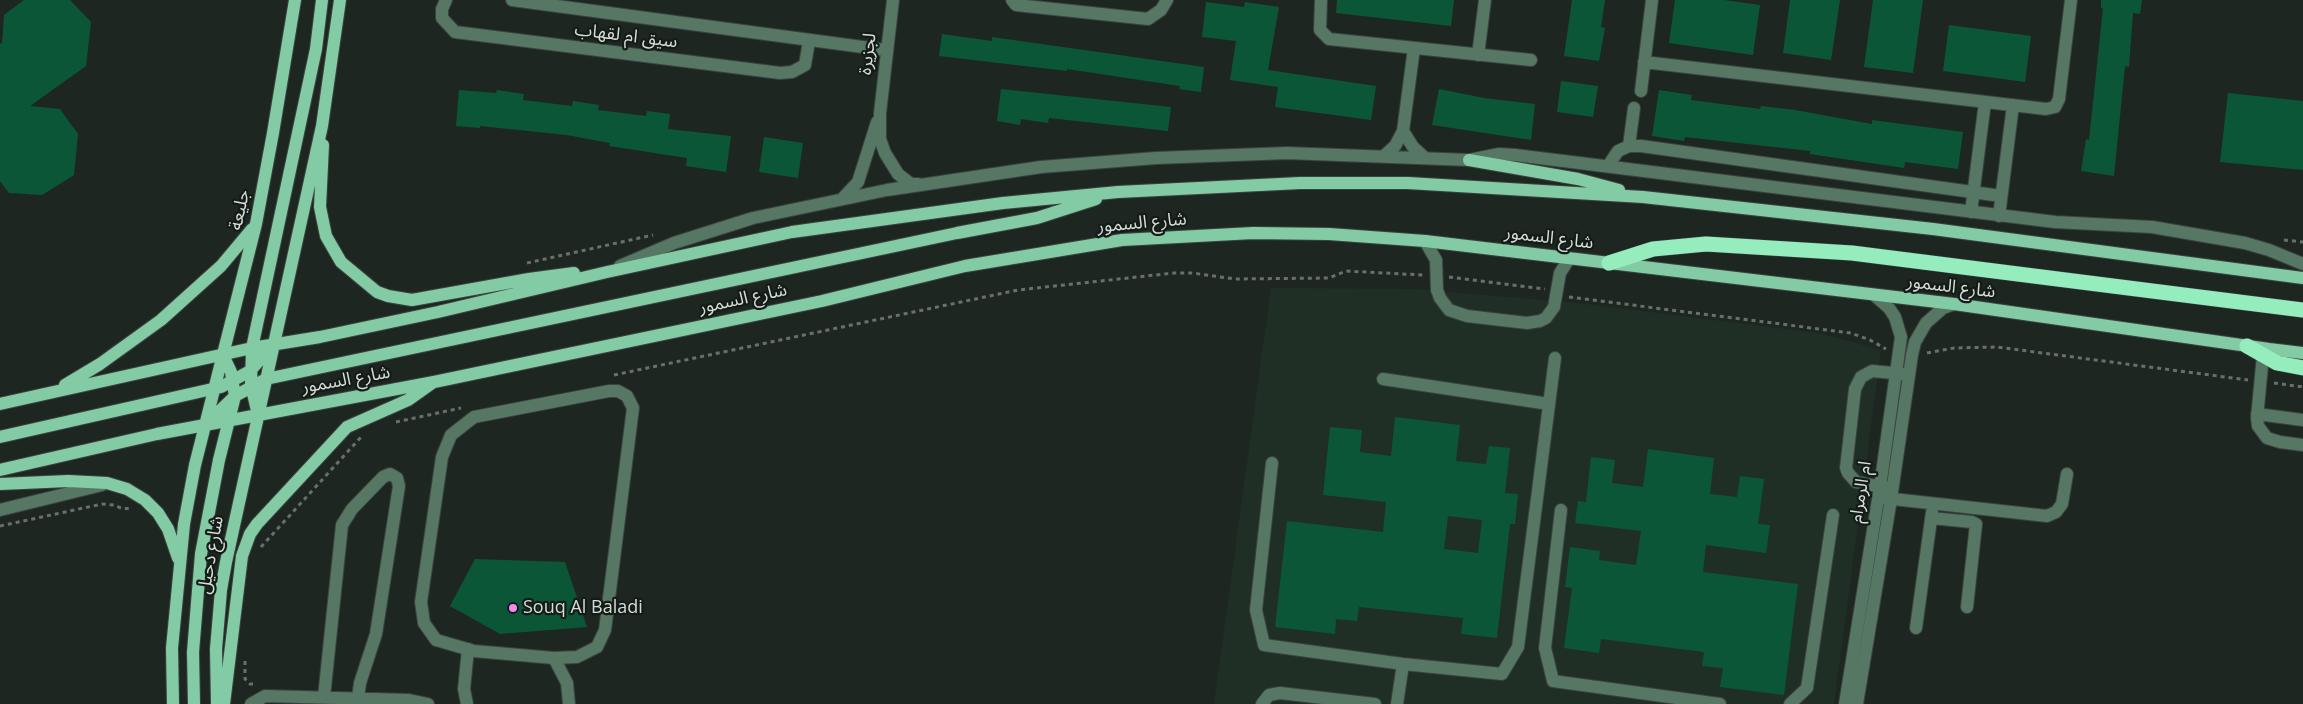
<!DOCTYPE html>
<meta charset="utf-8">
<style>
body{margin:0}
canvas{display:block;background:#1d2621}
</style>
<canvas width="2303" height="704"></canvas>
<script>
const context = document.querySelector('canvas').getContext('2d');
context.lineJoin = 'round';
function paint(path, color) {
  context.fillStyle = color;
  context.fill(path, 'evenodd');
}
function shape(rows) {
  const path = new Path2D();
  for (const r of rows) {
    path.moveTo(r[0], r[1]);
    for (let i = 2; i < r.length; i += 2) path.lineTo(r[i], r[i + 1]);
  }
  return path;
}
function stroke(path, color, width, dash) {
  context.strokeStyle = color;
  context.lineWidth = width;
  context.lineCap = dash ? 'butt' : 'round';
  context.setLineDash(dash || []);
  context.stroke(path);
}
function write(font, color, halo, rows, align = 'center') {
  context.font = font + ' "Open Sans","Noto Sans Arabic",sans-serif';
  context.lineWidth = 4.5;
  context.setLineDash([]);
  context.textBaseline = 'middle';
  context.strokeStyle = halo;
  context.fillStyle = color;
  for (const [text, x, y, turn = 0] of rows) {
    context.save();
    context.translate(x, y);
    context.rotate((+turn || 0) * Math.PI / 180);
    context.textAlign = isNaN(turn) ? turn : align;
    if (halo) context.strokeText(text, 0, 0);
    context.fillText(text, 0, 0);
    context.restore();
  }
}
const built = shape([
 [1271,288,1410,289,1578,303,1818,333,1881,350,1834,704,1214,704]
]);
const building = shape([
 [24,0,70,0,91,22,86,66,30,106,60,109,78,134,74,175,42,195,9,193,0,181,0,43,2,44,4,15],
 [1337,0,1454,0,1451,26,1336,13],
 [1572,0,1605,0,1601,27,1605,28,1599,61,1564,56],
 [1675,0,1724,0,1760,5,1753,55,1669,43],
 [1790,0,1840,0,1831,60,1783,53],
 [1873,0,1923,0,1913,73,1864,67],
 [2101,0,2142,0,2140,14,2133,13,2129,67,2125,66,2114,176,2081,171,2086,139,2089,140,2103,8,2101,8],
 [1206,2,1244,7,1245,2,1279,7,1268,70,1376,86,1371,120,1275,107,1278,87,1230,80,1236,41,1202,37],
 [1949,25,2031,36,2025,82,1943,71],
 [942,34,992,41,992,37,1204,67,1201,92,1179,89,1180,86,1067,69,1067,71,939,56],
 [1561,81,1598,86,1593,117,1557,112],
 [1001,89,1171,107,1168,131,1049,118,1048,123,1021,119,1020,125,997,121],
 [1439,89,1484,98,1535,104,1531,140,1432,125],
 [459,90,496,93,497,90,524,94,523,100,572,106,573,101,599,105,598,110,646,116,647,111,670,114,668,129,731,136,726,172,686,166,687,158,609,146,610,143,567,135,480,126,480,128,456,126],
 [1659,90,1692,95,1691,100,1760,109,1761,106,1795,110,1872,124,1872,120,1963,132,1958,169,1905,162,1904,168,1810,154,1810,151,1685,137,1684,141,1652,136],
 [2228,93,2303,101,2303,170,2220,162],
 [764,137,803,143,798,178,759,172],
 [1395,417,1460,425,1456,461,1486,464,1489,446,1510,448,1505,493,1518,494,1515,524,1510,524,1497,638,1461,634,1463,618,1359,607,1357,621,1336,619,1335,634,1275,627,1287,521,1383,532,1386,502,1323,495,1330,427,1362,430,1360,452,1391,456],
 [1448,516,1482,520,1478,553,1444,549],
 [1648,449,1714,458,1710,494,1737,497,1740,476,1764,479,1758,524,1770,525,1766,553,1706,545,1703,572,1798,584,1784,695,1720,687,1723,668,1702,666,1704,652,1601,639,1599,653,1564,648,1572,588,1565,587,1570,547,1600,551,1599,560,1636,565,1641,531,1575,523,1578,501,1586,502,1591,457,1615,460,1612,483,1643,487],
 [475,559,565,562,587,627,500,634,450,606]
]);
const path = shape([
 [2284,240,2303,242],
 [527,263,653,235],
 [1449,277,1545,289],
 [1569,297,1851,333,1870,340,1886,349],
 [1927,353,1954,348,1997,347,2248,380],
 [614,375,1018,290,1174,273,1192,273,1235,279,1329,278,1346,271,1423,275],
 [2274,383,2303,387],
 [396,422,461,408],
 [0,526,102,504,114,505,123,509,131,508],
 [261,547,361,437],
 [245,661,245,679,250,684,256,684]
]);
const minor = shape([
 [446,0,442,9,442,18,455,32,780,73,792,72,805,65,809,41],
 [512,0,885,50],
 [893,0,880,113,880,139,885,153,898,174,911,184,918,184],
 [1012,0,1016,5,1148,19,1161,10,1167,0],
 [1321,0,1320,30,1329,39,1531,60],
 [1478,55,1485,0],
 [1644,62,2046,109,2055,107,2059,99,2071,0],
 [1641,91,1652,0],
 [1403,131,1413,147,1425,158],
 [1629,146,1634,108],
 [1384,156,1395,146,1403,131,1414,48],
 [1608,166,1618,151,1629,146,1641,146,2001,196],
 [842,199,858,182,877,122],
 [1971,212,1985,102],
 [1999,216,2013,105],
 [1425,241,1436,260,1437,290,1440,298,1449,310,1467,316,1527,323,1540,321,1546,318,1554,307,1560,273,1569,259],
 [620,266,674,243,753,218,887,190,1041,167,1156,158,1287,153,1469,160,1499,154,1515,155,2055,222,2152,227,2245,243,2269,250,2303,264],
 [2263,355,2257,418,2258,426,2267,438,2280,442,2303,445],
 [1383,379,1549,404],
 [609,391,618,391,627,396,633,408,605,630,597,647,577,657,554,658,474,651,436,640,424,623,421,602,442,457,451,435,474,417,609,391],
 [2257,414,2303,420],
 [1272,463,1256,610,1264,645,1403,664,1502,674,1518,647,1555,358],
 [1887,488,1856,482,1848,473,1846,468,1855,389,1861,377,1872,371,1904,374],
 [1884,498,2047,516,2056,512,2062,504,2067,474],
 [0,510,102,485],
 [1561,510,1545,648,1553,681,1720,704],
 [1931,518,1972,522,1976,524,1967,607],
 [1916,628,1932,512],
 [554,658,567,683,569,704],
 [324,697,342,525,352,509,383,477,390,474,397,478,399,486,376,634,360,683,358,698],
 [251,704,265,696,409,700,428,704],
 [467,704,464,689,468,649],
 [1262,704,1269,695,1280,693,1375,704],
 [1397,704,1403,664],
 [1790,704,1807,688,1833,515],
 [1845,704,1880,487,1901,337,1895,317,1889,308,1874,295],
 [1857,704,1891,499,1912,355,1915,342,1926,323,1943,308,1954,304]
]);
const major = shape([
 [323,145,320,207,326,236,341,262,377,292,388,296,412,300,529,279,574,273],
 [1469,160,1578,179,1619,190],
 [65,385,100,364,161,320,221,266,252,229],
 [0,404,252,348,320,337,438,312,607,272,792,232,1003,203,1118,192,1300,183,1408,183,1643,197,1933,229,2303,278],
 [258,415,251,385,252,348,316,49,322,0],
 [206,424,235,396,266,379,957,233,1037,218,1096,199],
 [0,437,221,387,250,371,272,346],
 [0,470,157,434,434,382,822,301,965,266,1122,240,1253,233,1329,234,1425,241,1954,304,2269,349,2303,353],
 [0,484,68,481,107,483,127,489,145,500,158,513,168,529,178,558],
 [173,704,172,648,184,524,195,465,256,224,273,133,295,0],
 [194,704,193,652,201,554,219,460,235,396,231,372,223,355],
 [217,704,216,649,221,590,226,562,322,126,340,0],
 [224,704,242,556,250,534,257,524,347,427,408,400,432,383]
]);
const highway = shape([
 [1609,263,1653,249,1706,244,1852,253,2303,310],
 [2247,346,2277,363,2303,368]
]);
const markers = [
 [513,608,5,"#f788ec"]
];
const streetNames = [
 ["سيق ام لقهاب",626,36,7],
 ["لجزيرة",868,54,-83],
 ["جليعة",240,210,-78],
 ["شارع السمور",1142,223,-5],
 ["شارع السمور",1549,238,7],
 ["شارع السمور",1951,287,7],
 ["شارع السمور",743,299,-12],
 ["شارع السمور",346,380,-10],
 ["ام الرمرام",1861,492,-81],
 ["شارع دحيل",211,555,-80]
];
const poiNames = [
 ["Souq Al Baladi",523,608]
];
paint(built, '#1f2f26');
paint(building, '#0c5638');
stroke(minor, '#3b433e', 14);
stroke(major, '#3b433e', 14);
stroke(highway, '#3b433e', 16);
stroke(path, '#69706c', 3, [4, 4]);
stroke(minor, '#557764', 12);
stroke(major, '#83cba4', 12);
stroke(highway, '#95edbe', 15);
for (const [x, y, r, color] of markers) {
  const dot = new Path2D();
  dot.arc(x, y, r, 0, 2 * Math.PI);
  context.fillStyle = color;
  context.fill(dot);
  stroke(dot, '#141c17', 2);
}
write('18px', '#d6dcd8', '#141c17', streetNames);
write('18px', '#d6dcd8', '#141c17', poiNames, 'left');
</script>
